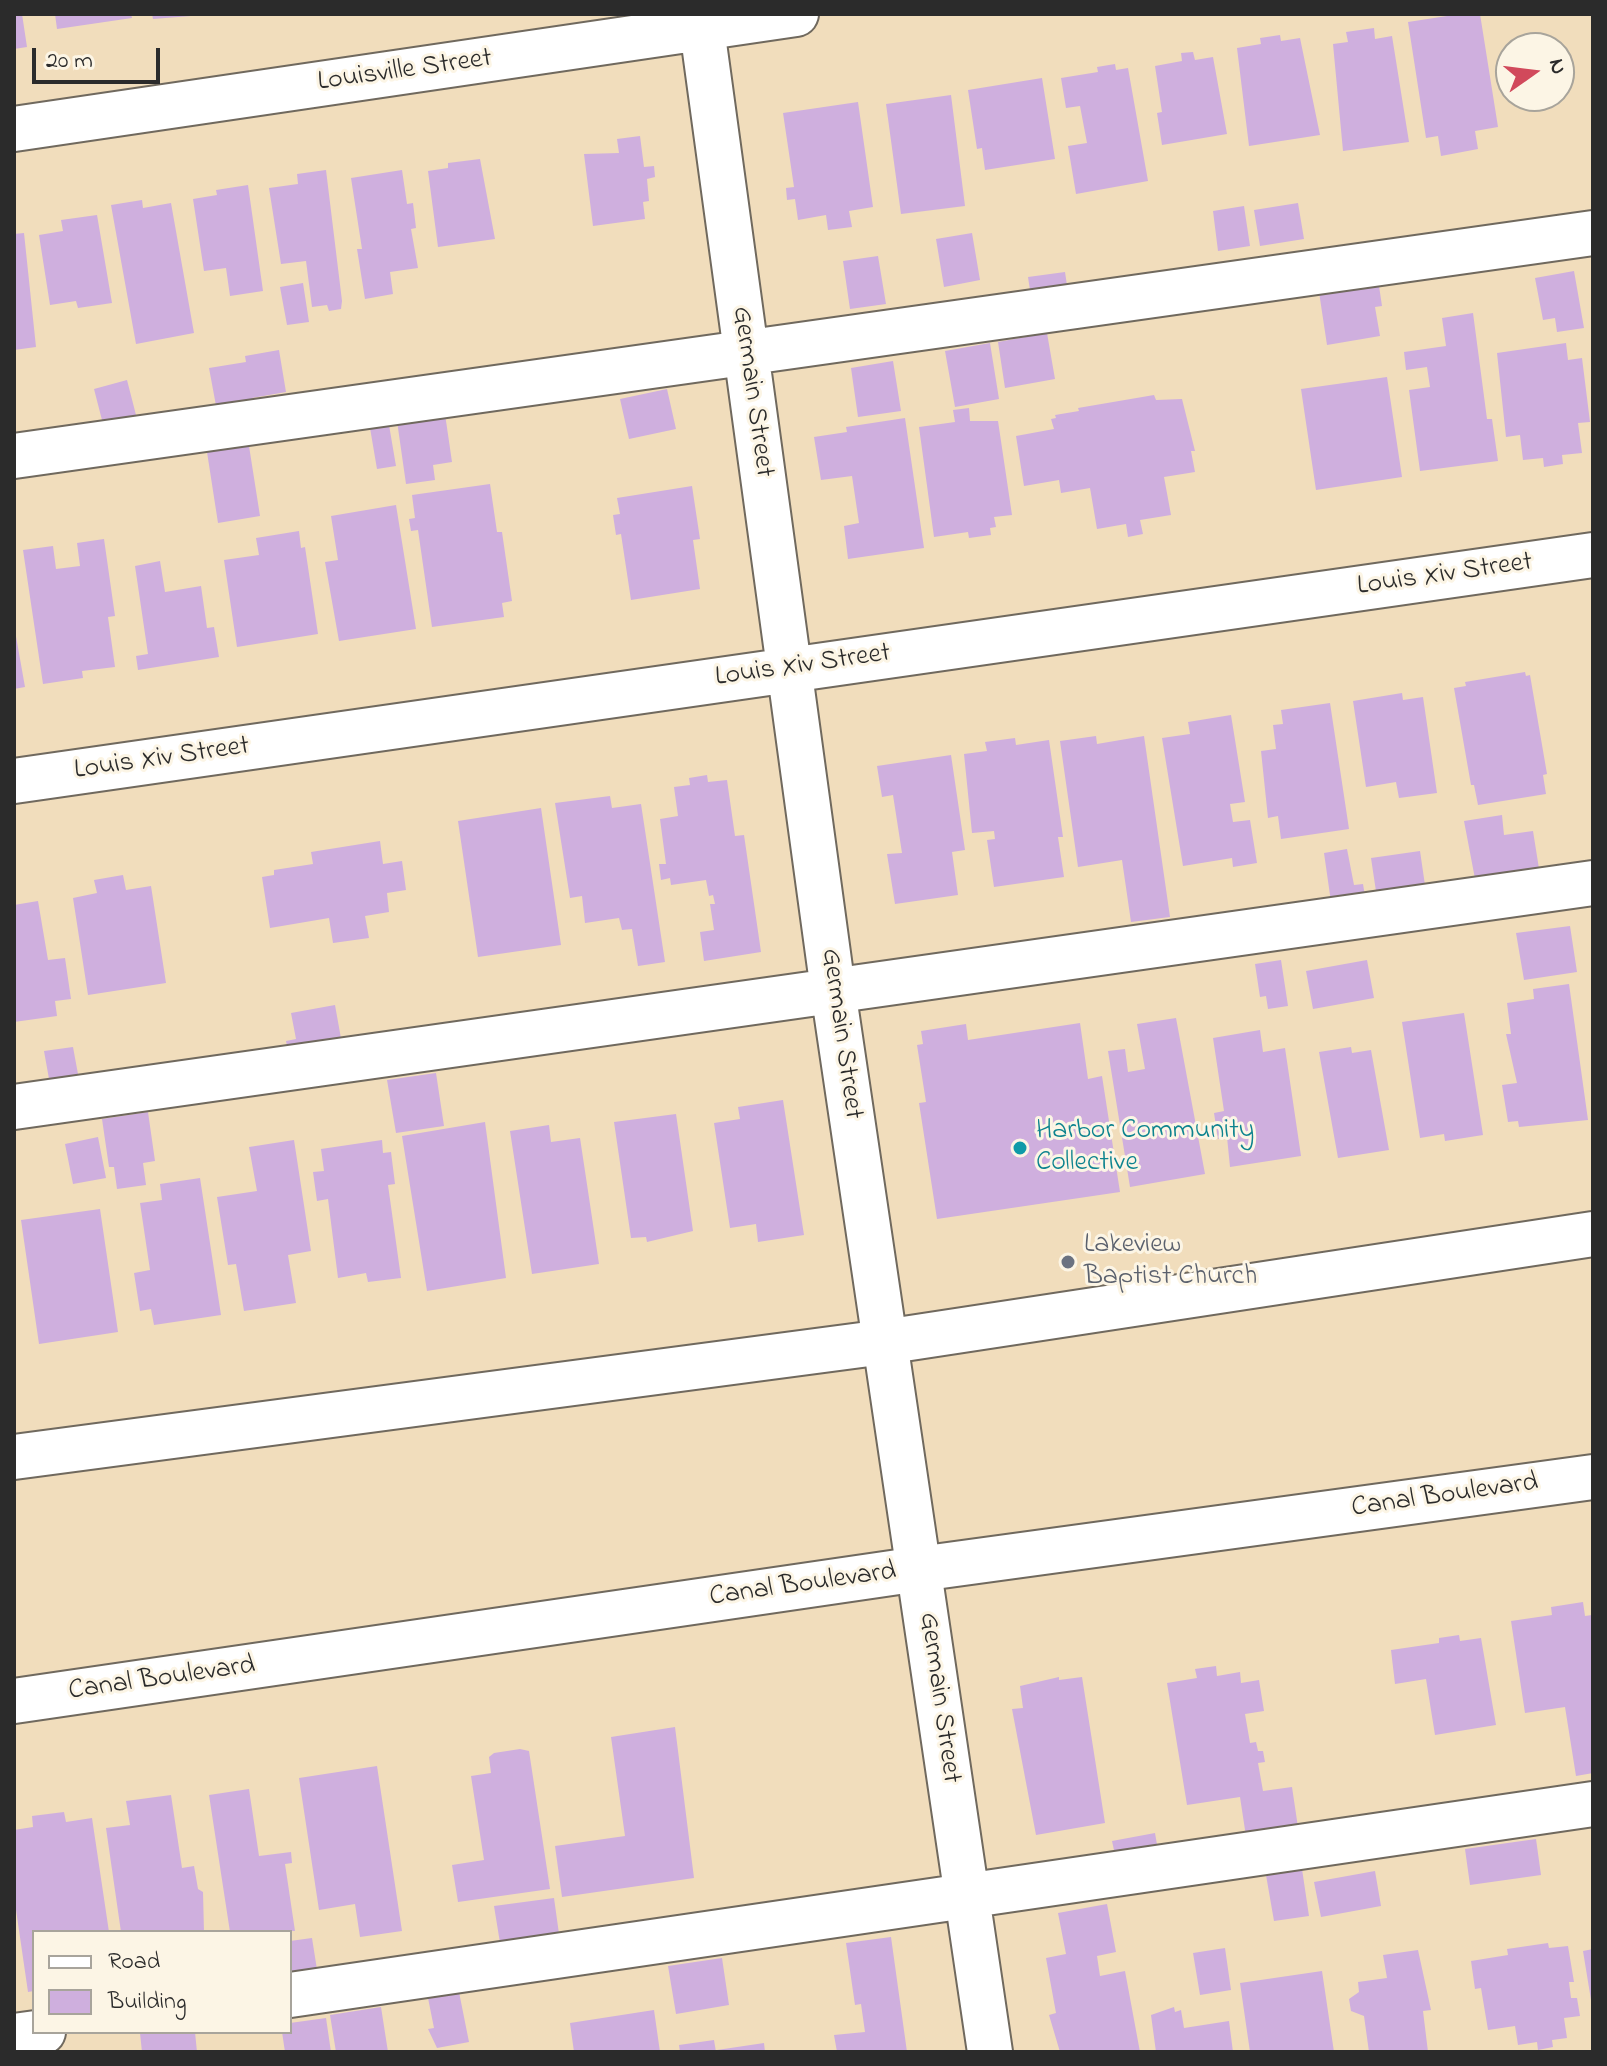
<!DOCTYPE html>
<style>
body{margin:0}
#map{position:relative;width:1607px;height:2066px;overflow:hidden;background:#f1ddbc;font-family:"Indie Flower",sans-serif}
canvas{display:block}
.frame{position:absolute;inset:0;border:16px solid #2b2b2b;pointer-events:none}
.legend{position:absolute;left:32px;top:1930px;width:260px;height:104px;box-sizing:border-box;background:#fcf5e5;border:2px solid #a8a49b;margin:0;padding:10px 14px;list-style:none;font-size:24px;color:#2b2b2b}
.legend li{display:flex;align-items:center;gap:16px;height:40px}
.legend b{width:40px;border:2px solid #a8a49b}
.north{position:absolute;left:1495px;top:32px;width:80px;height:80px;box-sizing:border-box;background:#fcf5e5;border:2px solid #a8a49b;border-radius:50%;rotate:76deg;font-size:22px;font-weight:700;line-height:32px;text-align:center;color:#2b2b2b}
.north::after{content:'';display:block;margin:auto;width:28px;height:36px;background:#d1495b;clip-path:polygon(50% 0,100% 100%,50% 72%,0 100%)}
.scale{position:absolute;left:32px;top:48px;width:128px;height:36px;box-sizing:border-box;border:4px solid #2b2b2b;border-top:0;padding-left:10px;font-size:24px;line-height:28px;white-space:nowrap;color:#2b2b2b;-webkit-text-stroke:6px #fcf5e5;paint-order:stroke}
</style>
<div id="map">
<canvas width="1607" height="2066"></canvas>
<div class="frame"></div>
<ul class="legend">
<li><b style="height:10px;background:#fff"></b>Road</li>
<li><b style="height:22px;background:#cfafde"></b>Building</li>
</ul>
<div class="north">N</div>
<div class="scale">20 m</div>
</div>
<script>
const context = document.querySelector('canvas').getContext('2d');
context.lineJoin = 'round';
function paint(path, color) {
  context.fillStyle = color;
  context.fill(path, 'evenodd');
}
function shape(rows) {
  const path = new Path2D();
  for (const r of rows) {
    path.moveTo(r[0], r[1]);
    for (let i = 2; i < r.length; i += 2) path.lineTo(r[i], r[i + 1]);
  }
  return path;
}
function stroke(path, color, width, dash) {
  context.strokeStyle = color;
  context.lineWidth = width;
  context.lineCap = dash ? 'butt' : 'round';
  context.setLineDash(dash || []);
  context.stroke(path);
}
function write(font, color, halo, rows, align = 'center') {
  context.font = font + ' "Indie Flower",sans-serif';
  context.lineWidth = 6;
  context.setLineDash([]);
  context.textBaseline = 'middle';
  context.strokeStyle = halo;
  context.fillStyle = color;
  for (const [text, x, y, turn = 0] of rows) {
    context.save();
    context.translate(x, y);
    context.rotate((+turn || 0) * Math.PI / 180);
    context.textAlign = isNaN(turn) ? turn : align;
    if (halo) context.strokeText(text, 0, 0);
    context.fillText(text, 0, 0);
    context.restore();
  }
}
const building = shape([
 [14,14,22,14,27,47,14,49],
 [55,14,131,14,132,18,57,29],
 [152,14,191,14,191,16,153,19],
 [1460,14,1480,14,1498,127,1475,131,1478,149,1441,156,1438,136,1426,138,1408,22],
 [1374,28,1375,39,1392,36,1409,142,1343,151,1333,44,1348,42,1346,32],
 [1280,35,1281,41,1300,38,1320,135,1249,146,1237,48,1261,44,1260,38],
 [1193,52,1195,60,1213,57,1227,134,1162,145,1157,113,1162,112,1155,66,1182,61,1181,53],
 [1115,64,1116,70,1128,68,1148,181,1076,194,1068,146,1087,143,1080,106,1066,108,1061,78,1098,72,1097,67],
 [1042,78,1055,159,985,170,982,148,977,149,968,90],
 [951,95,965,206,901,214,886,104],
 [858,102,873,207,849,211,852,227,828,230,826,215,798,220,795,199,787,200,786,188,794,187,783,113],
 [640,136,644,167,654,166,655,177,647,179,649,201,643,202,645,219,593,226,584,154,619,153,617,139],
 [480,159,495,239,438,247,428,171,448,168,448,163],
 [326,170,342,301,341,309,329,311,327,305,312,307,306,261,281,264,269,188,298,184,297,174],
 [402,170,407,204,413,203,416,228,411,229,418,268,390,272,393,294,365,299,357,249,362,249,351,178],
 [248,185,263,291,230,296,226,268,204,271,193,199,217,195,216,190],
 [142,200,143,208,171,203,194,333,136,344,111,205],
 [1298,203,1304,239,1260,246,1254,210],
 [1244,206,1250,246,1218,251,1213,211],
 [97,215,112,303,78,308,76,301,50,305,39,235,63,231,61,220],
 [24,233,36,347,14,350,14,234],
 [972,233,980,280,944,287,936,239],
 [878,256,886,304,850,309,843,261],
 [1574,271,1584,328,1557,332,1555,318,1543,320,1535,278],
 [1065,272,1068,292,1031,297,1028,277],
 [303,283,309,322,287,325,280,287],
 [1373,283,1374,287,1379,286,1382,306,1375,307,1380,336,1327,345,1319,292],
 [1473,313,1487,419,1492,419,1498,461,1420,471,1409,390,1430,387,1427,367,1406,370,1404,352,1446,346,1442,318],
 [1047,333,1055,379,1005,388,998,342],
 [990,343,999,399,955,407,945,351],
 [1566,343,1568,360,1582,358,1590,422,1578,423,1582,453,1562,455,1563,464,1544,467,1543,458,1523,460,1520,435,1506,437,1497,353],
 [279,350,286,392,252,398,253,405,217,411,209,368,246,362,245,356],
 [893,361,901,411,858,417,851,368],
 [1387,377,1402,477,1316,490,1301,389],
 [127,380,136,415,103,424,94,389],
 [667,389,676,429,629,439,620,399],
 [1154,395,1156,400,1182,399,1195,451,1191,451,1195,472,1164,477,1171,515,1140,520,1143,534,1128,537,1126,524,1097,529,1090,488,1061,493,1059,480,1024,486,1016,436,1054,429,1051,419,1056,418,1055,415,1079,411,1078,408],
 [969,408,970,421,998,421,1012,515,994,517,996,527,990,528,991,535,969,538,968,532,934,537,919,427,955,422,953,410],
 [445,414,452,462,433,465,435,480,406,484,397,421],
 [905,418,924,548,848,559,844,526,859,523,852,476,821,480,814,437,847,432,846,427],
 [389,425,396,466,377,469,370,428],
 [249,446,260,516,218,523,207,452],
 [490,484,497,532,502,532,512,601,502,603,504,617,432,627,418,530,411,531,409,519,415,518,412,495],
 [692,486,700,539,693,540,700,589,631,600,621,534,616,535,613,515,620,514,617,498],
 [396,505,416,629,339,641,325,562,338,560,331,516],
 [299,531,301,548,305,547,318,634,237,647,224,560,259,555,256,538],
 [104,539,115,616,108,617,115,667,82,671,83,678,43,684,23,550,53,546,56,569,80,566,77,543],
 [160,561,165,592,201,586,207,628,214,627,219,657,138,670,136,656,148,654,135,566],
 [14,625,25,687,14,689],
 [1525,672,1526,676,1530,675,1547,774,1543,775,1546,794,1478,805,1474,785,1471,785,1454,688,1466,686,1465,682],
 [1402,693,1403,700,1423,697,1437,793,1399,798,1396,782,1366,787,1353,701],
 [1330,703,1349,829,1281,839,1278,816,1268,818,1261,751,1276,749,1273,725,1283,724,1281,710],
 [1231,715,1245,802,1230,804,1233,822,1250,820,1257,863,1233,867,1232,858,1183,866,1162,738,1190,734,1188,722],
 [1096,736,1097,744,1144,736,1170,917,1131,922,1122,860,1078,867,1060,741],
 [1015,738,1016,745,1049,740,1063,837,1058,837,1064,877,994,887,987,840,995,839,994,831,972,833,964,754,987,751,985,742],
 [951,755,965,850,952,852,958,895,895,904,887,854,902,853,893,795,882,797,877,766],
 [707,775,708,782,727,780,735,836,744,835,761,952,704,961,700,932,714,930,710,904,715,904,713,895,709,896,706,880,671,885,670,878,661,880,659,864,666,864,660,819,678,816,674,787,690,785,689,778],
 [610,796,612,808,641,804,665,962,638,966,632,929,622,930,619,918,585,923,582,896,570,898,555,803],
 [541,808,561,945,478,957,458,821],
 [1502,815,1504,835,1533,831,1540,875,1476,884,1464,821],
 [380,841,383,864,402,861,406,890,387,893,389,912,365,916,369,938,333,943,329,918,270,928,262,877,274,875,274,870,313,864,311,852],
 [1347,849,1354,885,1363,884,1365,896,1331,902,1324,853],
 [1420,851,1426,892,1377,898,1371,858],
 [123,875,126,890,151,886,166,983,88,995,73,898,97,893,94,880],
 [38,901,48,960,65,958,71,999,55,1001,57,1016,14,1022,14,905],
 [1570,926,1577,972,1524,980,1516,933],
 [1281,960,1288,1006,1268,1009,1266,996,1260,997,1255,964],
 [1367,960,1374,998,1313,1009,1306,971],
 [1569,984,1588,1120,1519,1127,1518,1121,1508,1122,1502,1085,1517,1083,1506,1034,1511,1034,1507,1003,1534,999,1533,989],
 [335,1005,342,1044,288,1051,286,1041,296,1039,291,1013],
 [1464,1013,1483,1135,1445,1141,1444,1134,1420,1138,1402,1022],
 [1176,1018,1205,1174,1130,1187,1108,1051,1125,1049,1128,1072,1145,1069,1137,1024],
 [1080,1023,1088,1079,1102,1076,1120,1192,937,1219,919,1103,926,1102,917,1045,923,1044,921,1031,966,1024,968,1040],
 [1260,1030,1263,1052,1285,1048,1301,1156,1230,1167,1227,1137,1218,1139,1214,1113,1224,1111,1213,1038],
 [73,1047,80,1085,51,1090,44,1051],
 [1351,1047,1352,1053,1371,1050,1389,1150,1338,1158,1319,1052],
 [436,1073,444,1126,396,1133,387,1080],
 [783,1100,804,1235,758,1242,756,1224,730,1228,714,1123,740,1119,738,1107],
 [148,1112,155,1161,143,1163,146,1185,117,1189,114,1167,109,1167,102,1119],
 [676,1114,693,1231,647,1242,646,1237,631,1238,614,1122],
 [485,1122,506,1278,427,1291,402,1136],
 [549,1125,551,1142,580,1138,599,1264,532,1274,510,1131],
 [98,1137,106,1178,73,1184,65,1144],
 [294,1140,311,1251,288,1255,296,1303,244,1311,236,1264,228,1265,217,1197,257,1191,249,1147],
 [382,1140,383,1153,391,1152,395,1184,388,1185,401,1278,368,1282,366,1273,338,1278,328,1199,317,1201,313,1172,324,1171,321,1149],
 [200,1178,221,1315,154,1325,151,1309,140,1311,134,1273,150,1270,140,1203,162,1200,160,1184],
 [100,1209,118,1332,39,1344,21,1220],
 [1583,1602,1585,1616,1592,1615,1593,1622,1593,1773,1576,1776,1565,1707,1525,1713,1511,1621,1552,1615,1551,1607],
 [1459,1635,1460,1641,1481,1638,1496,1725,1435,1735,1426,1679,1395,1684,1391,1650,1439,1643,1439,1638],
 [1216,1666,1217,1676,1240,1672,1241,1683,1259,1680,1264,1711,1245,1714,1250,1743,1256,1742,1258,1751,1263,1751,1265,1762,1258,1763,1263,1791,1292,1787,1299,1834,1247,1843,1240,1797,1187,1805,1167,1683,1197,1678,1195,1669],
 [1059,1677,1059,1680,1082,1677,1105,1823,1036,1835,1012,1709,1023,1708,1020,1686],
 [675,1727,694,1878,562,1897,555,1846,625,1836,611,1737],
 [520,1749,529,1751,550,1889,458,1902,452,1865,484,1860,471,1776,491,1773,489,1757,494,1753],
 [377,1766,402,1931,360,1937,355,1904,319,1910,299,1778],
 [249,1789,259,1856,291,1852,292,1863,285,1864,295,1931,230,1932,209,1795],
 [171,1795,182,1868,194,1866,198,1889,203,1892,204,1932,121,1932,106,1828,130,1825,126,1801],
 [64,1812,66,1822,92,1818,109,1932,34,1932,34,1991,28,1992,14,1896,14,1830,33,1827,32,1816],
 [1155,1833,1159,1856,1117,1864,1112,1841],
 [1536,1839,1541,1875,1470,1885,1465,1849],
 [1302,1869,1309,1916,1274,1921,1266,1875],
 [1375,1871,1381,1906,1321,1917,1314,1882],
 [554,1898,560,1941,501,1949,494,1906],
 [1107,1904,1116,1952,1097,1956,1100,1976,1125,1971,1140,2052,1060,2052,1049,2015,1056,2013,1046,1958,1066,1954,1058,1913],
 [891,1937,907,2052,837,2052,834,2035,865,2032,861,2004,855,2005,846,1943],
 [312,1938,318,1976,290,1980,290,1941],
 [1548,1943,1549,1948,1568,1946,1574,1982,1569,1982,1571,1998,1577,1998,1580,2016,1564,2018,1567,2038,1552,2040,1553,2047,1538,2050,1537,2042,1518,2045,1515,2026,1488,2030,1481,1988,1475,1989,1471,1961,1508,1955,1507,1949],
 [1225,1948,1231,1990,1200,1995,1193,1953],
 [1593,1949,1593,2000,1591,2000,1583,1951],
 [1418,1950,1431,2010,1423,2011,1428,2052,1369,2052,1364,2016,1351,2011,1349,1999,1359,1992,1358,1982,1387,1978,1383,1955],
 [722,1958,729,2005,676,2014,668,1966],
 [1322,1971,1334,2052,1250,2052,1240,1983],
 [459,1992,469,2042,437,2048,428,2029,434,2028,428,1998],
 [381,2007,388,2052,336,2052,330,2015],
 [1174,2007,1175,2012,1181,2010,1184,2028,1229,2021,1233,2052,1156,2052,1151,2015],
 [654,2010,660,2052,574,2052,570,2023],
 [326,2018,331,2052,285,2052,282,2032,290,2032,290,2023],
 [195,2032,197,2052,142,2052,140,2033],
 [714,2040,716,2052,680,2052,679,2045],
 [764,2043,765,2052,717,2052,717,2050]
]);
const minor = shape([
 [700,14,833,990,990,2052],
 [14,129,796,14],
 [14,456,1593,233],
 [14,781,1593,555],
 [14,1107,1593,883],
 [290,1995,1593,1804],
 [14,2036,43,2032]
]);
const major = shape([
 [14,1457,884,1342,1593,1234],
 [14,1701,919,1569,1593,1477]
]);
const markers = [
 [1020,1148,8,"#0f9aa8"],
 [1068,1262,8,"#6b7280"]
];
const streetNames = [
 ["Louisville Street",405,72,-8],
 ["Germain Street",751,392,82],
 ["Louis Xiv Street",1445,576,-8],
 ["Louis Xiv Street",803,667,-8],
 ["Louis Xiv Street",162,760,-8],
 ["Germain Street",840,1034,82],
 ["Canal Boulevard",1445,1497,-8],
 ["Canal Boulevard",803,1586,-8],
 ["Canal Boulevard",162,1680,-8],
 ["Germain Street",938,1698,82]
];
const cultureNames = [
 ["Harbor Community",1036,1132],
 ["Collective",1036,1164]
];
const worshipNames = [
 ["Lakeview",1084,1246],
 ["Baptist Church",1084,1278]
];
paint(building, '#cfafde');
stroke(minor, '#70695e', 48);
stroke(major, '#70695e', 48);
stroke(minor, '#fff', 44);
stroke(major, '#fff', 44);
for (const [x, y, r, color] of markers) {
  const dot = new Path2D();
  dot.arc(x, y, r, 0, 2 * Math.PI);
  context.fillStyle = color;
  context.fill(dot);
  stroke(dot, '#fcf5e5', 3);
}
write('28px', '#2b2b2b', '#fcf5e5', streetNames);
write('28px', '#0d838f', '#fcf5e5', cultureNames, 'left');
write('28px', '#5b616d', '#fcf5e5', worshipNames, 'left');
</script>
